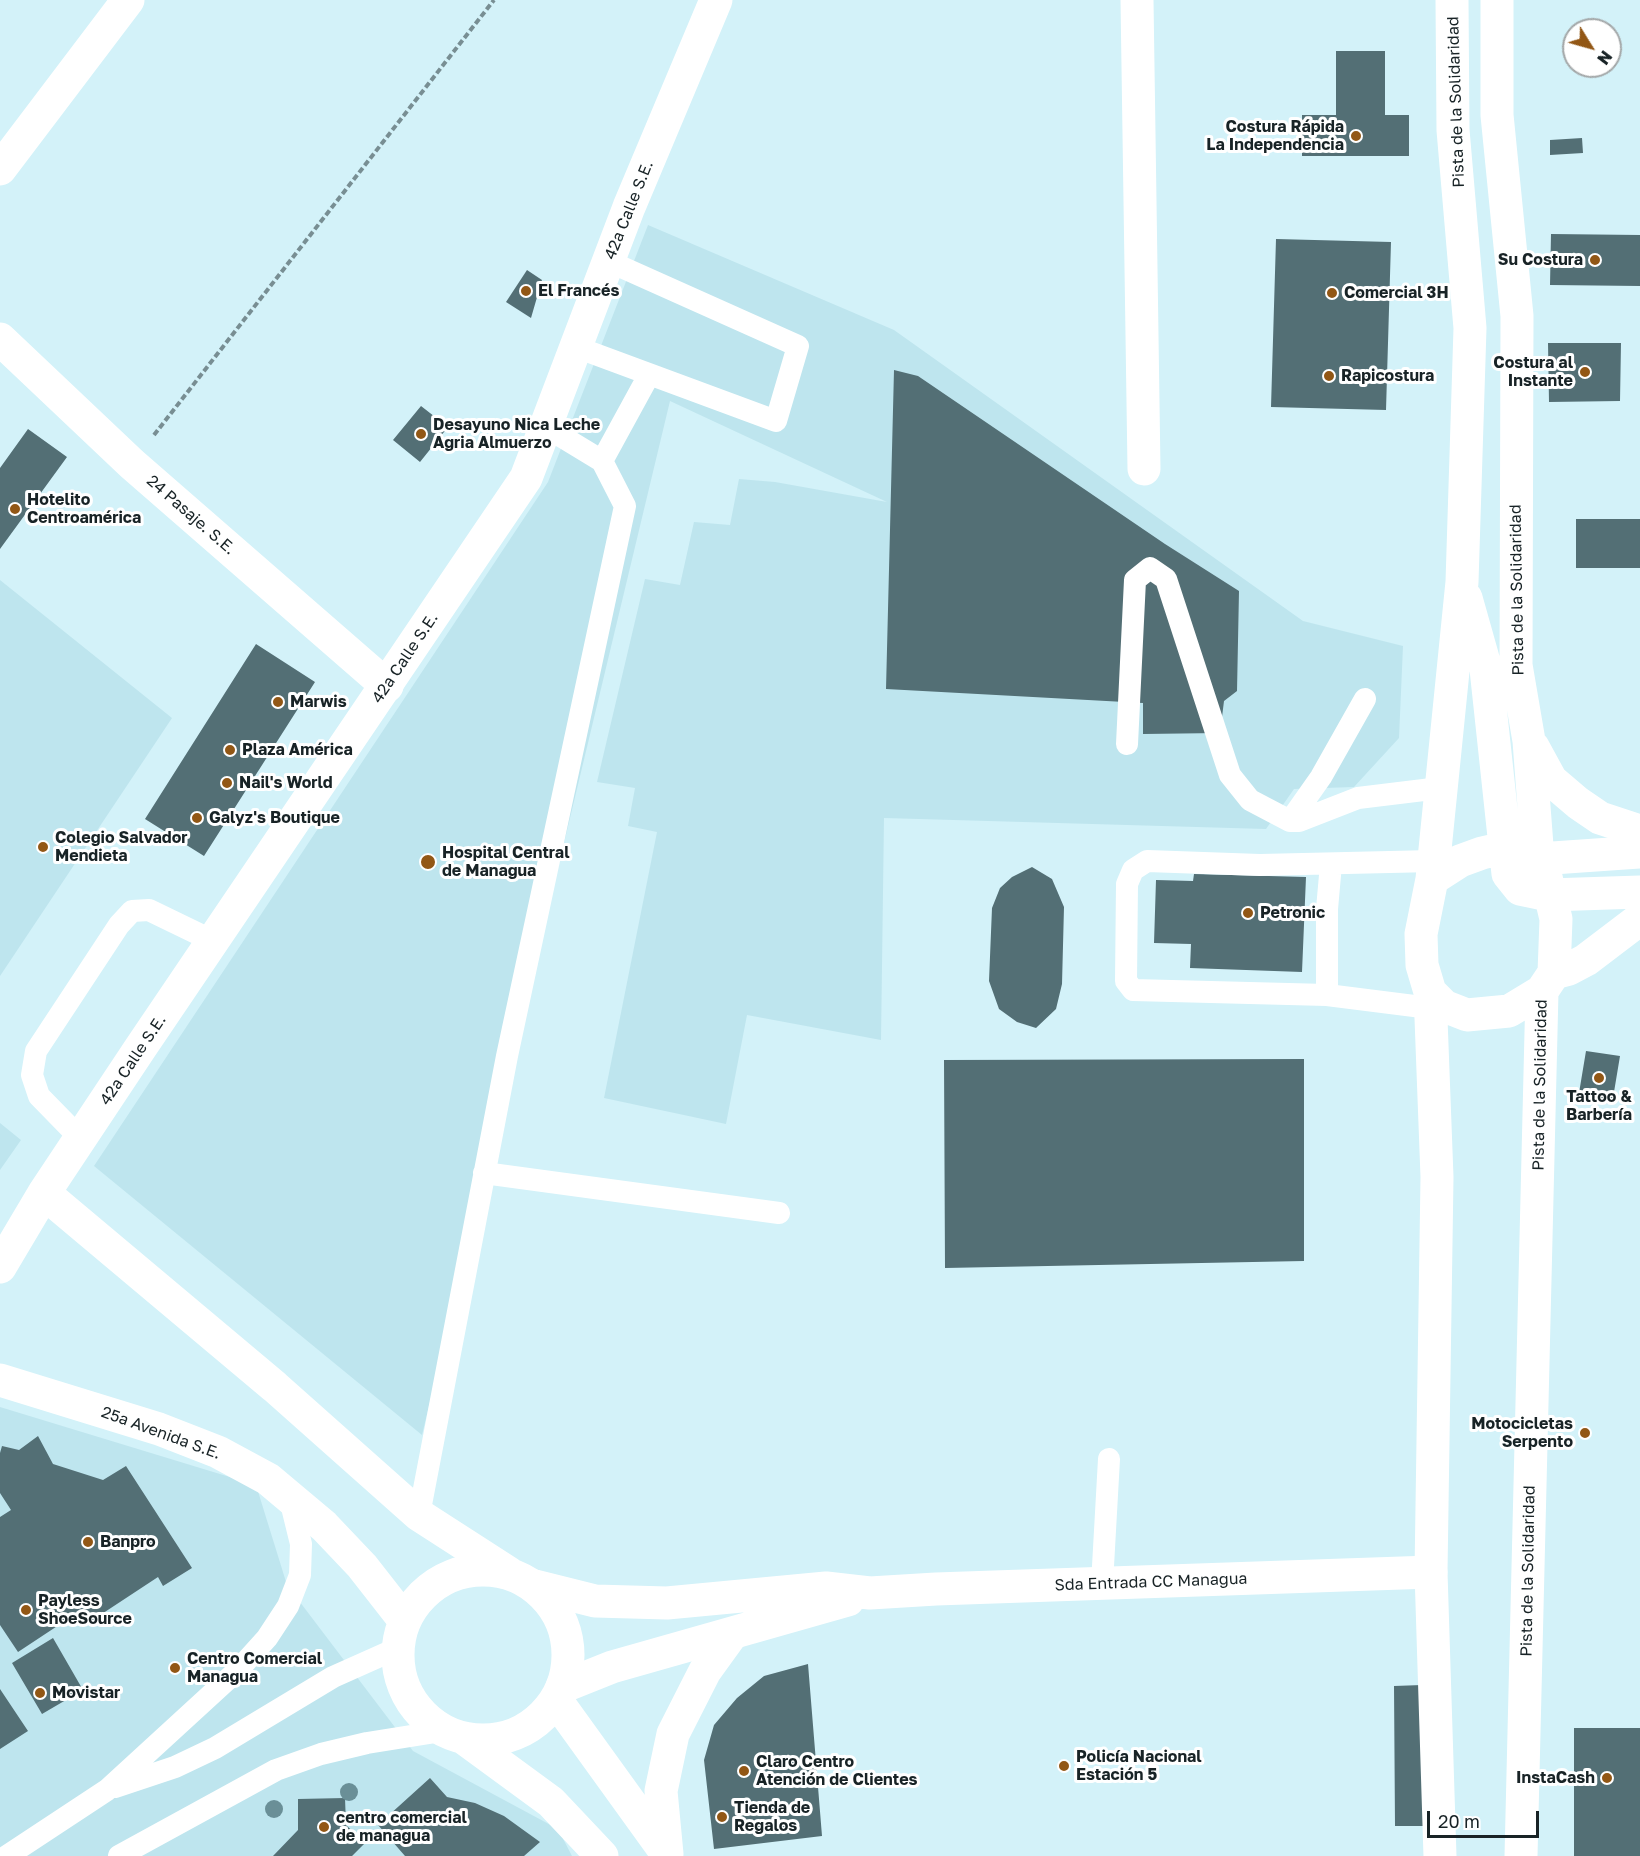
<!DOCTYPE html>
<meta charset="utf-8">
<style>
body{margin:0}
#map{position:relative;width:1640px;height:1856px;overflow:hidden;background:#d3f2f9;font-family:"Golos Text",sans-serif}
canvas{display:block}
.north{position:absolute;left:1562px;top:18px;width:60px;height:60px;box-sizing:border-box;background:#fff;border:2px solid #a3a7a8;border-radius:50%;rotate:127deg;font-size:16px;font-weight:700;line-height:24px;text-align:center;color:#182326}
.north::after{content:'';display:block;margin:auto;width:21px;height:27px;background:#925715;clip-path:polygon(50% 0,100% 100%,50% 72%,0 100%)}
.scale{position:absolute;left:1427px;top:1811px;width:112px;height:27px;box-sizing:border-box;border:3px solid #182326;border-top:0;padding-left:8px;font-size:18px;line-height:21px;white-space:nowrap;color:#182326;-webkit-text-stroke:4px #fff;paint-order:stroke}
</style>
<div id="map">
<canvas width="1640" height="1856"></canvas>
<div class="north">N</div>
<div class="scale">20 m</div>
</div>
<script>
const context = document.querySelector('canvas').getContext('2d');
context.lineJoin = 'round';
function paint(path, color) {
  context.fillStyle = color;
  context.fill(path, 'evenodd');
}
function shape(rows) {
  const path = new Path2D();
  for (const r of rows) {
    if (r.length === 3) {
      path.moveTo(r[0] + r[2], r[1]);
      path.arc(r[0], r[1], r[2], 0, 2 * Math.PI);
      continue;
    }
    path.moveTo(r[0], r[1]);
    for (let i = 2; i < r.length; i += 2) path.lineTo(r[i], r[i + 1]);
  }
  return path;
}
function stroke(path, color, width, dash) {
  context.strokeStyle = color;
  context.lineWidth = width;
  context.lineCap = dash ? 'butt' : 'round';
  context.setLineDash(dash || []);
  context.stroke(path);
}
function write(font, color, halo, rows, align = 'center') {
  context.font = font + ' "Golos Text",sans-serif';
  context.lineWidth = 6;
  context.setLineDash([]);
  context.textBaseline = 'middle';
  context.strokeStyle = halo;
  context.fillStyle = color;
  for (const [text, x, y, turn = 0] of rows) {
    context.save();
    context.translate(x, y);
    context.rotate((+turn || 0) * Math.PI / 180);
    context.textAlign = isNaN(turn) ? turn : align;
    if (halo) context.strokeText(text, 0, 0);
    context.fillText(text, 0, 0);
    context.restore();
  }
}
const built = shape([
 [648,225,894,330,1303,621,1403,646,1399,738,1354,787,1294,789,1266,829,884,818,881,1040,747,1015,726,1124,604,1098,657,832,628,826,635,788,597,782,645,579,680,585,694,522,730,525,739,479,775,482,887,502,670,401,422,1435,94,1166,548,482],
 [0,580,172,718,0,976],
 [0,1123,21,1140,0,1170],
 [0,1407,256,1485,287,1585,413,1751,558,1829,572,1856,0,1856]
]);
const building = shape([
 [1336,51,1385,51,1385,115,1409,115,1409,156,1302,156,1302,115,1336,115],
 [1582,138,1583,153,1550,155,1550,140],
 [1551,234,1640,235,1640,286,1550,285],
 [1276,239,1391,242,1386,410,1271,407],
 [527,270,542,280,531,318,506,302],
 [1548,343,1621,343,1620,401,1549,402],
 [894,370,918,376,1165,544,1239,591,1237,691,1224,701,1220,733,1143,734,1143,703,886,689],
 [421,406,448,427,420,462,393,440],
 [28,429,67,457,0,549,0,468],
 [1576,519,1640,519,1640,568,1576,568],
 [256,644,315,682,204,856,145,819],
 [1032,867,1052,879,1064,907,1062,984,1056,1009,1036,1028,1017,1022,999,1009,989,981,992,908,1000,888,1012,877],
 [1194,874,1306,877,1302,972,1190,968,1191,944,1154,943,1156,880,1193,881],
 [1586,1051,1620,1056,1612,1104,1578,1099],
 [1304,1059,1304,1261,945,1268,944,1060],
 [38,1436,53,1464,103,1480,126,1466,192,1568,163,1586,158,1577,82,1627,74,1615,18,1652,0,1625,0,1517,11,1510,0,1493,0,1453,2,1446,19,1450],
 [53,1638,83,1690,42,1714,12,1663],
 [808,1664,822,1836,714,1849,704,1760,714,1725,737,1698,764,1676],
 [1422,1685,1424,1826,1395,1826,1394,1686],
 [0,1689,28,1731,0,1749],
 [1574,1728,1640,1728,1640,1856,1574,1856],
 [430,1778,447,1797,475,1803,504,1816,540,1842,524,1856,405,1856,378,1825],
 [345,1798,346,1825,365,1843,352,1856,273,1856,298,1830,298,1799]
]);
const path = shape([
 [154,435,494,0]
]);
const lane = shape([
 [576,347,776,421,798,346,608,261],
 [602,461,649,375],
 [1127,744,1135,580,1150,568,1166,579,1230,775,1250,800,1290,821,1299,821,1358,798,1440,788],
 [1290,821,1321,777,1365,699],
 [1327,995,1327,909,1331,864],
 [1430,1008,1327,995,1133,990,1126,981,1127,884,1133,870,1147,861,1260,865,1433,861],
 [81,1139,39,1096,32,1075,36,1051,119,925,132,911,149,910,213,941],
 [484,1173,779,1213],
 [419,1515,507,1056,625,506,602,461,546,427],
 [1102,1584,1109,1459],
 [115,1787,175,1767,215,1748,333,1677,398,1648],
 [7,1856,107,1790,239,1669,267,1638,288,1606,300,1575,301,1544,289,1495],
 [119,1856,276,1770,321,1754,367,1743,442,1731]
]);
const street = shape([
 [1137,0,1144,469],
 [0,169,128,0],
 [0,339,132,464,387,686],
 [535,1586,595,1601,667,1603,826,1588,870,1593,936,1589,1431,1572],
 [562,1687,612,1667,848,1600]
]);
const secondary = shape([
 [1538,859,1640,852],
 [1549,895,1640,892],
 [44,1193,275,1387,419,1515,509,1573],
 [0,1267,44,1193,141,1047,526,478,629,207,716,0],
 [0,1380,159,1429,218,1452,268,1479,324,1526,362,1566,405,1621],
 [483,1655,85],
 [556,1700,667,1854],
 [465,1739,551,1802,602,1856],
 [667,1854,661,1791,673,1734,705,1671,731,1635]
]);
const primary = shape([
 [1497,0,1497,115,1517,316,1516,665,1529,741,1538,859,1546,877,1556,919,1554,973,1542,991,1521,1856],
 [1466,598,1486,669,1508,874,1520,889,1549,895],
 [1533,747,1551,780,1578,803,1600,818,1640,831],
 [1432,879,1460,861,1482,853,1504,848,1524,855],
 [1554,973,1569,969,1586,960,1640,919],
 [1430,992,1444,1006,1467,1015,1509,1011,1542,991],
 [1440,1856,1431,1572,1437,1177,1430,992,1422,965,1421,934,1432,879,1462,582,1470,328,1453,130,1452,0]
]);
const trees = [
 [349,1792],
 [274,1809]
];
const markers = [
 [1356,136,6,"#925715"],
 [1595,260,6,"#925715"],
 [526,291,6,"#925715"],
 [1332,293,6,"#925715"],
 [1585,372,6,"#925715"],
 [1329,376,6,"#925715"],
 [421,434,6,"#925715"],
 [15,509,6,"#925715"],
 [278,702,6,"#925715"],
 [230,750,6,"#925715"],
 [227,783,6,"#925715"],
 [197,818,6,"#925715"],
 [43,847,6,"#925715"],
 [428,862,8,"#925715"],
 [1248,913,6,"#925715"],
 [1599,1078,6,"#925715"],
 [1585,1433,6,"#925715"],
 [88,1542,6,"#925715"],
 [26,1610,6,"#925715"],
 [175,1668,6,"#925715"],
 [40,1693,6,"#925715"],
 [1064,1766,6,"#925715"],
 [744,1771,6,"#925715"],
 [1607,1778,6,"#925715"],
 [722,1817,6,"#925715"],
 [324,1827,6,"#925715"]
];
const streetNames = [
 ["Pista de la Solidaridad",1456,102,-92],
 ["42a Calle S.E.",629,210,-68],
 ["24 Pasaje. S.E.",191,515,41],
 ["Pista de la Solidaridad",1517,590,-91],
 ["42a Calle S.E.",405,658,-56],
 ["42a Calle S.E.",133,1060,-56],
 ["Pista de la Solidaridad",1540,1085,-89],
 ["25a Avenida S.E.",161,1433,20],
 ["Pista de la Solidaridad",1528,1571,-89],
 ["Sda Entrada CC Managua",1151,1582,-2]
];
const poiNames = [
 ["Costura Rápida",1344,127,"right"],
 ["La Independencia",1344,145,"right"],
 ["Su Costura",1583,260,"right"],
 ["El Francés",538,291],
 ["Comercial 3H",1344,293],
 ["Costura al",1573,363,"right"],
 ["Instante",1573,381,"right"],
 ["Rapicostura",1341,376],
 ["Desayuno Nica Leche",433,425],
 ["Agria Almuerzo",433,443],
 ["Hotelito",27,500],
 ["Centroamérica",27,518],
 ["Marwis",290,702],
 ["Plaza América",242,750],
 ["Nail's World",239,783],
 ["Galyz's Boutique",209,818],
 ["Colegio Salvador",55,838],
 ["Mendieta",55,856],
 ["Hospital Central",442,853],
 ["de Managua",442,871],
 ["Petronic",1260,913],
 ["Tattoo &",1599,1097,"center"],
 ["Barbería",1599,1115,"center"],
 ["Motocicletas",1573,1424,"right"],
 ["Serpento",1573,1442,"right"],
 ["Banpro",100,1542],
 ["Payless",38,1601],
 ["ShoeSource",38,1619],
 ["Centro Comercial",187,1659],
 ["Managua",187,1677],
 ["Movistar",52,1693],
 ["Policía Nacional",1076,1757],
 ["Estación 5",1076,1775],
 ["Claro Centro",756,1762],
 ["Atención de Clientes",756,1780],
 ["InstaCash",1595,1778,"right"],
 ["Tienda de",734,1808],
 ["Regalos",734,1826],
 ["centro comercial",336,1818],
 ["de managua",336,1836]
];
paint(built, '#bee5ee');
paint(building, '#536f75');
stroke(path, '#788e93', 4, [6, 3]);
stroke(lane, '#fff', 22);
stroke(street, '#fff', 33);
stroke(secondary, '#fff', 33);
stroke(primary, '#fff', 33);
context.fillStyle = '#6a8f97';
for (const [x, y] of trees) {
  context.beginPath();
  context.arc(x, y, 9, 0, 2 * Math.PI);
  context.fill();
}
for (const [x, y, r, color] of markers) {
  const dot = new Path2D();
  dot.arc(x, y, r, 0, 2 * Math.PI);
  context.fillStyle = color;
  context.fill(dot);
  stroke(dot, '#fff', 2);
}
write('16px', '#182326', '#fff', streetNames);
write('bold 16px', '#182326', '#fff', poiNames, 'left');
</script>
